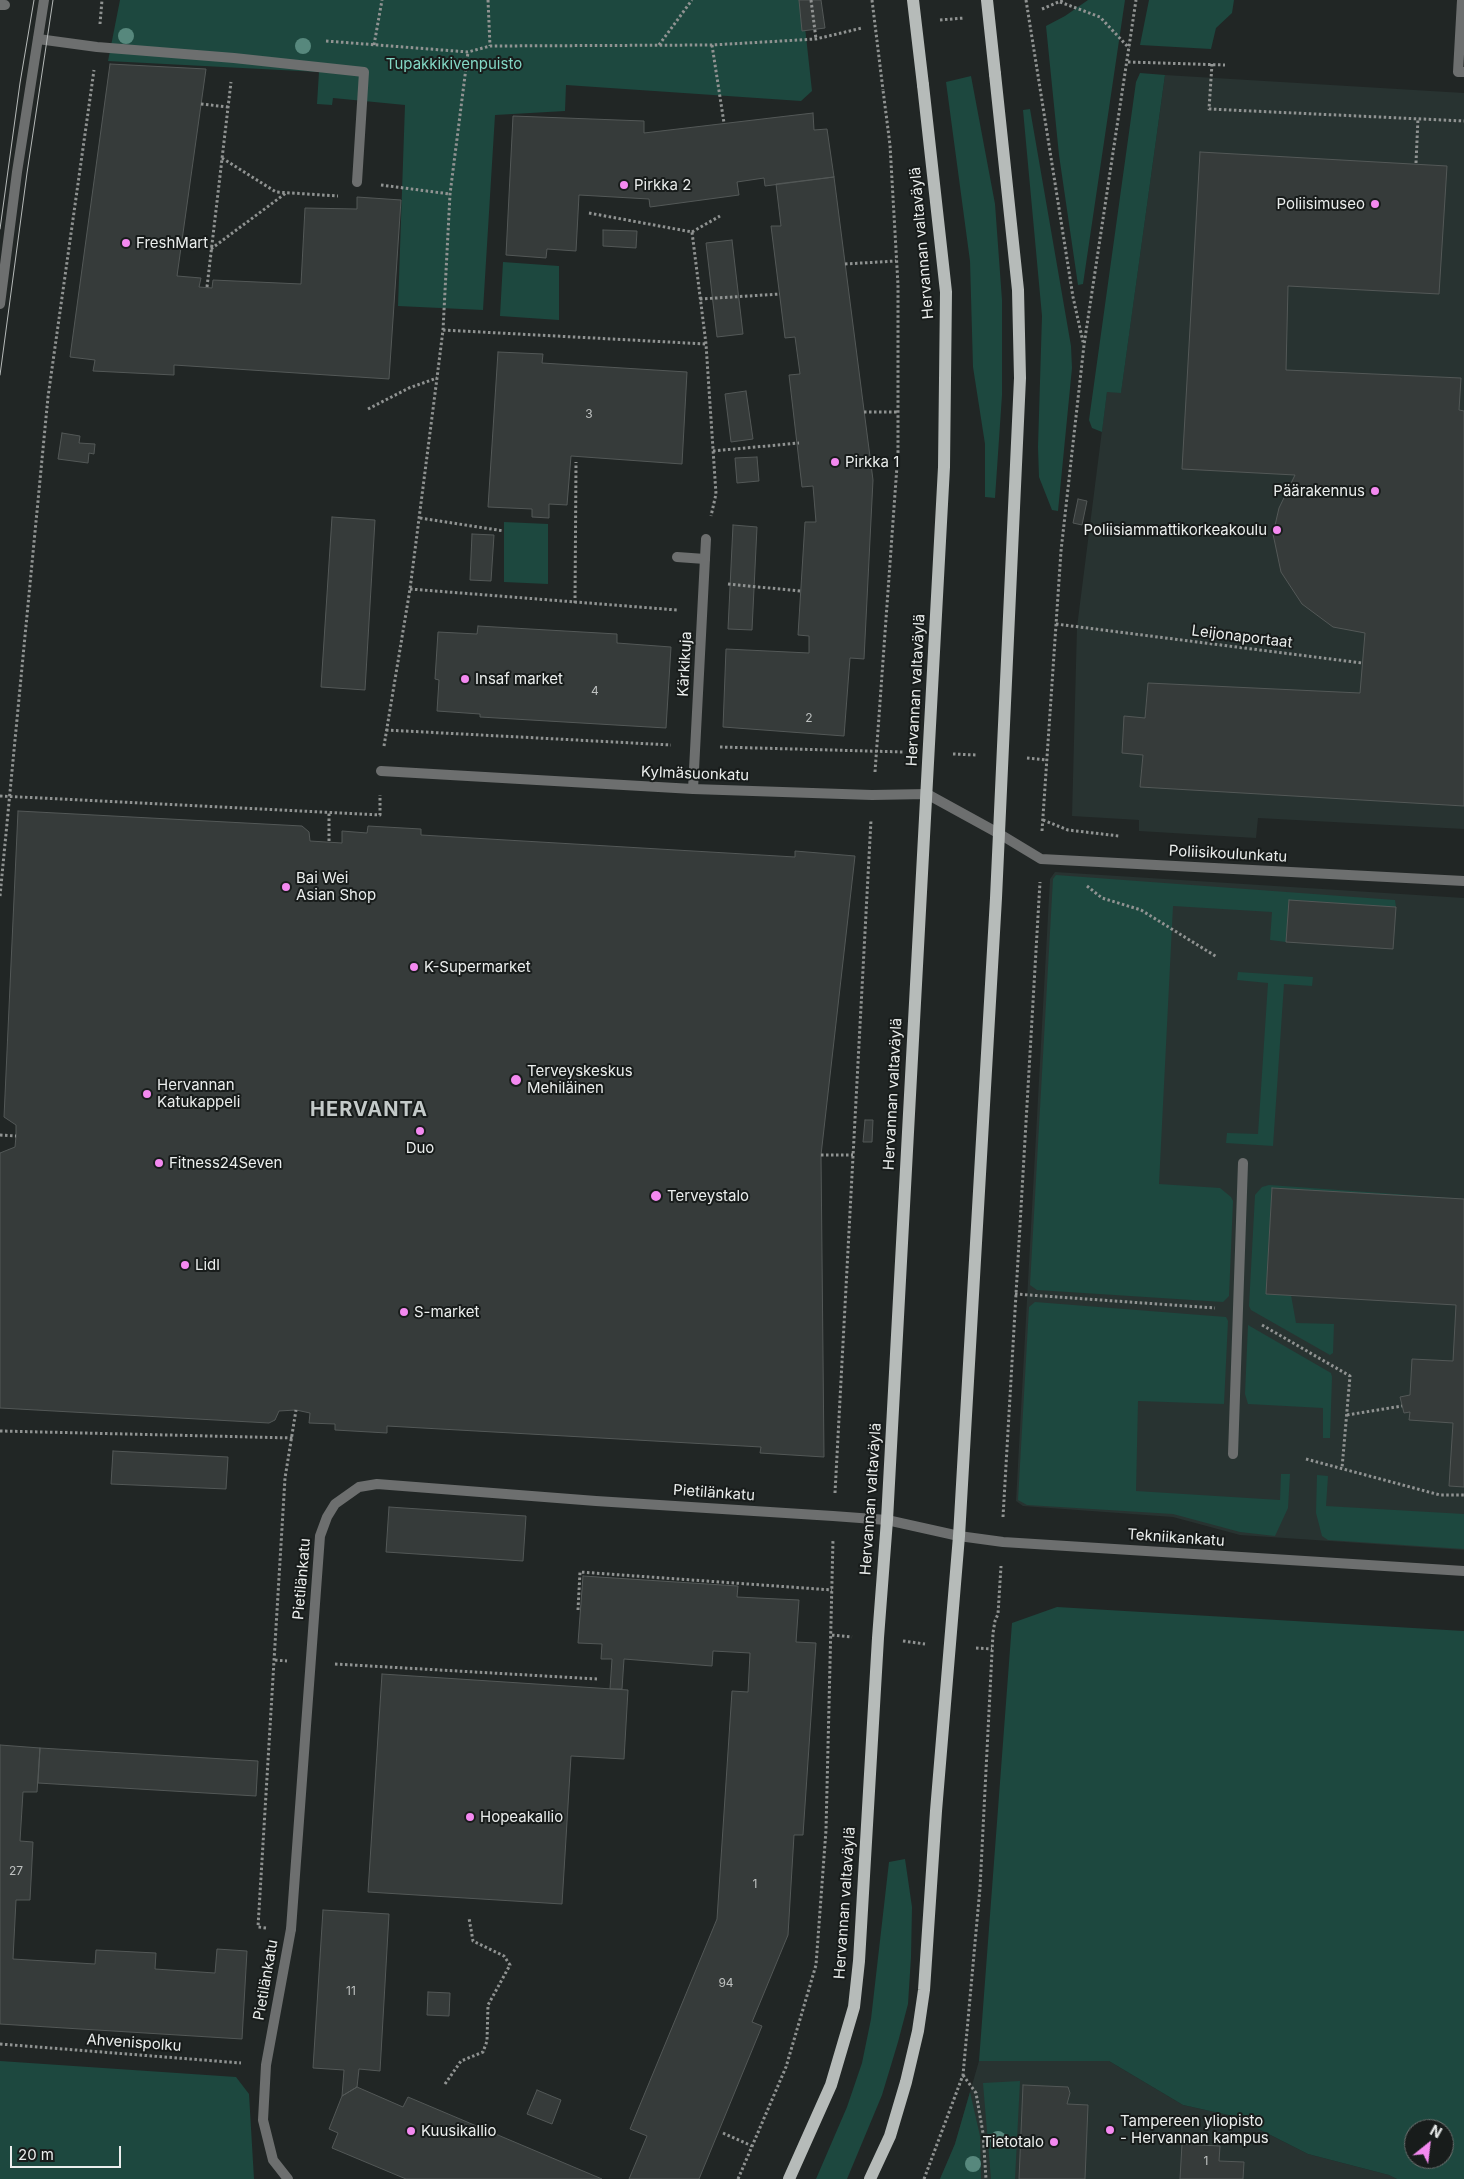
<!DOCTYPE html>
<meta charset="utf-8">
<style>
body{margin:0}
#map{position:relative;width:1464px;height:2179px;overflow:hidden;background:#212625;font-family:Inter,sans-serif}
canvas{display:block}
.north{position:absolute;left:1404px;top:2119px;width:50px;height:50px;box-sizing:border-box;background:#181c1b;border:1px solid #6c706f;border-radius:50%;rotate:29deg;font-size:14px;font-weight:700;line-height:20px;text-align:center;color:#ebeeed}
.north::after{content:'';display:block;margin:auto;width:18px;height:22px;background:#f489f0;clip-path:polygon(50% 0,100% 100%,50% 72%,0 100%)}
.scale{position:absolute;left:10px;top:2146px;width:111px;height:22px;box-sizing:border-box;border:2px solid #ebeeed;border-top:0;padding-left:6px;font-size:15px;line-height:18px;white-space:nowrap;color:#ebeeed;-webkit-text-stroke:4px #181c1b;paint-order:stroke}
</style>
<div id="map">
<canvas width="1464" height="2179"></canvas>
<div class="north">N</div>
<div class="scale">20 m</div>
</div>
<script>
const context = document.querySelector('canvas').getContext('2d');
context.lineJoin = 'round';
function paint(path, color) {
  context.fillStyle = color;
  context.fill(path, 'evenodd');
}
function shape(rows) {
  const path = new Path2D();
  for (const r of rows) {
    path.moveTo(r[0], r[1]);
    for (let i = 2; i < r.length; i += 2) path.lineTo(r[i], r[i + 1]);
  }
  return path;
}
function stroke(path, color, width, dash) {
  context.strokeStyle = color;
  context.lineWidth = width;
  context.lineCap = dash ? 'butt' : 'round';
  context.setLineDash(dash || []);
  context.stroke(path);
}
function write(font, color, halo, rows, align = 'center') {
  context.font = font + ' Inter,sans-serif';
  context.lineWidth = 4;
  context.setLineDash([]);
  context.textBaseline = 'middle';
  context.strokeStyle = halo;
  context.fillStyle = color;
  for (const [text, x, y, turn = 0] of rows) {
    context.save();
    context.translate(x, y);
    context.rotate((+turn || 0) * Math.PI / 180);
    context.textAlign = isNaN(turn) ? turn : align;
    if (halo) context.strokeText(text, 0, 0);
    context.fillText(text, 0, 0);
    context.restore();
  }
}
const built = shape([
 [1165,75,1464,93,1464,829,1258,818,1256,838,1139,831,1139,820,1072,816,1077,627,1107,391,1121,392],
 [1055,872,1464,898,1464,1550,1240,1535,1173,1517,1023,1506,1016,1501,1050,879],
 [979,2061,1109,2061,1183,2105,1233,2116,1308,2154,1389,2175,1397,2179,940,2179,955,2144]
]);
const green = shape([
 [120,0,802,0,812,91,801,101,566,85,565,111,495,115,483,310,398,306,405,105,333,98,332,105,317,104,319,72,108,61],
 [1088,0,1125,0,1083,284,1078,285,1059,155,1046,26,1065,16],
 [1149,0,1234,0,1232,13,1216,28,1211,49,1140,45],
 [1140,73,1165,75,1121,393,1107,392,1102,432,1092,428,1089,420,1136,82],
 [971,76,995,204,1002,300,1002,395,995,498,985,497,985,444,973,367,970,261,946,82],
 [1030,109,1071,346,1072,368,1058,511,1052,510,1039,477,1038,447,1042,316,1023,110],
 [503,262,559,266,559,320,500,316],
 [504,522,548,524,548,584,504,582],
 [1056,875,1395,900,1396,907,1289,900,1286,942,1270,940,1272,912,1173,906,1159,1184,1220,1188,1231,1197,1233,1201,1229,1296,1223,1302,1037,1290,1030,1285,1053,879],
 [1238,972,1313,977,1312,986,1284,984,1273,1146,1226,1143,1227,1133,1258,1134,1268,983,1237,980],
 [1269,1185,1464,1199,1272,1188,1266,1294,1291,1295,1296,1323,1334,1324,1333,1353,1330,1355,1251,1310,1249,1306,1255,1195,1262,1187],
 [1035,1302,1226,1317,1228,1321,1224,1404,1138,1401,1136,1491,1280,1500,1281,1474,1290,1474,1288,1508,1275,1536,1240,1532,1173,1514,1027,1505,1018,1500,1029,1307],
 [1248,1325,1331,1373,1332,1377,1330,1438,1323,1438,1323,1408,1248,1404,1245,1394],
 [1317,1475,1328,1476,1326,1506,1464,1514,1464,1549,1328,1540,1322,1536,1316,1513],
 [1057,1607,1464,1631,1464,2179,1397,2179,1389,2175,1308,2154,1233,2116,1183,2105,1109,2061,979,2061,1012,1623],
 [1414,2129,1444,2129,1444,2159,1414,2159],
 [905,1859,912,1907,911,1957,908,2004,898,2042,882,2095,847,2179,816,2179,847,2107,862,2063,871,2019,889,1862],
 [0,2061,236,2077,249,2094,254,2179,0,2179],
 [1020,2081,1015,2179,991,2179,983,2083],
 [970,2092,980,2136,981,2179,940,2179,955,2144]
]);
const building = shape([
 [799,0,821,0,825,28,802,31,799,0],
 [110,64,206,69,177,276,201,278,199,287,212,288,213,280,301,284,305,208,357,209,357,197,401,200,389,379,174,365,174,375,93,371,95,360,70,357,110,64],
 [813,113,814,130,827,129,834,177,765,186,764,178,737,182,739,195,650,207,649,199,579,195,576,251,547,249,546,258,506,255,513,116,644,121,644,133,813,113],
 [1200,152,1447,166,1439,294,1288,286,1286,370,1461,378,1459,410,1464,411,1464,806,1140,787,1143,755,1122,753,1124,716,1145,718,1148,683,1360,693,1365,633,1333,627,1302,604,1281,572,1273,534,1279,508,1295,475,1182,469,1200,152],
 [834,177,873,480,864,659,850,658,844,736,723,727,726,649,809,653,809,636,798,635,805,522,816,522,813,486,802,487,789,375,800,374,795,337,785,338,771,226,781,226,776,184,834,177],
 [603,230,637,231,636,248,603,246,603,230],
 [732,240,743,334,717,337,706,243,732,240],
 [498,352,543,354,542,363,687,372,682,464,571,456,567,505,549,504,549,518,532,517,532,509,488,507,498,352],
 [746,391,753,439,731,442,725,394,746,391],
 [62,433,80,436,79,443,95,444,94,454,89,453,88,463,58,459,62,433],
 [757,457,759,481,737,483,735,458,757,457],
 [1078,499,1087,501,1082,525,1073,523,1078,499],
 [332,517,375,520,365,690,321,687,332,517],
 [733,525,757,527,752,630,728,629,733,525],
 [472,534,494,535,491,581,470,580,472,534],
 [478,626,617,634,617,643,671,647,666,728,480,717,480,714,437,711,439,680,435,679,438,632,477,634,478,626],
 [18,811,302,826,309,832,310,841,342,843,342,831,367,833,368,826,421,829,421,835,795,857,795,851,855,856,821,1155,824,1457,760,1453,761,1447,387,1426,387,1433,335,1430,335,1424,309,1423,310,1413,296,1410,279,1411,275,1420,269,1423,0,1408,0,1153,15,1147,16,1136,16,1125,4,1117,18,811],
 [1289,900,1396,907,1393,949,1286,942,1289,900],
 [865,1120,873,1120,872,1142,863,1142,865,1120],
 [1272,1188,1464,1199,1464,1487,1449,1486,1453,1423,1409,1420,1410,1412,1404,1413,1400,1397,1410,1395,1412,1359,1453,1361,1456,1305,1266,1294,1272,1188],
 [113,1451,228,1457,226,1489,111,1484,113,1451],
 [389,1507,526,1516,523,1561,386,1552,389,1507],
 [583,1576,738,1586,737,1597,799,1600,796,1642,816,1643,803,1835,794,1835,788,1935,752,2022,762,2026,699,2179,629,2179,647,2136,630,2129,717,1919,732,1691,748,1692,750,1653,713,1651,712,1666,624,1659,622,1689,610,1689,612,1659,601,1659,602,1644,578,1643,583,1576],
 [382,1674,628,1690,624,1759,571,1756,562,1904,368,1892,382,1674],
 [0,1745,40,1748,37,1792,23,1792,20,1841,33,1842,30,1900,16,1900,13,1959,95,1964,96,1950,156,1953,155,1969,215,1973,217,1949,247,1951,242,2039,0,2024,0,1745],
 [40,1748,258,1761,256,1796,38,1783,40,1748],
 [323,1910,389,1914,380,2071,359,2069,357,2087,342,2096,344,2070,313,2068,323,1910],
 [428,1992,450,1993,449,2016,427,2015,428,1992],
 [1023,2085,1068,2087,1070,2093,1067,2104,1088,2105,1085,2179,1019,2179,1023,2085],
 [357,2087,403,2107,408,2097,602,2179,406,2179,332,2148,338,2133,329,2129,342,2096,357,2087],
 [537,2090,561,2100,552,2124,527,2114,537,2090],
 [1182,2144,1220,2146,1219,2161,1244,2162,1243,2179,1180,2179,1182,2144]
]);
const path = shape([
 [488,0,490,46],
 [811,0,816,39],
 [1060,2,1100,17,1129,48],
 [1042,9,1063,0],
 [940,20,964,18],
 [100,24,102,0],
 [326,41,468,52,490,46,712,45,816,39,862,28],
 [374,45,382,0],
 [659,45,692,0],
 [712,45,724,123],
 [1128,62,1225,65],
 [1212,64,1209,109,1464,121],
 [1037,69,1073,297,1083,342],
 [201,104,228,107],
 [222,158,276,192,338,196],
 [1416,163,1418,118],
 [381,185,450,194],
 [589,213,692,232,706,344,716,494,711,516],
 [692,232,720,216],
 [211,249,286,193],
 [845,264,896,261],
 [207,287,231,82],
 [700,299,780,294],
 [443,330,706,344],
 [368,409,409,388,437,378],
 [864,412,898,412],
 [713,451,799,443],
 [420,518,504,531],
 [728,584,800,591],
 [410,589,677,610],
 [575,603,576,462],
 [1056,624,1362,663],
 [386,730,671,745],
 [384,746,410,589,437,378,443,330,450,194,468,52],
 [720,747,904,752],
 [953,754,976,755],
 [1027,758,1047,760],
 [875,772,898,452,898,285,890,145,883,90],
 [0,796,380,815,380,795],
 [1043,820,1068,830,1119,836],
 [1042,831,1061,551,1084,345,1136,0],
 [329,841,329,812],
 [1087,886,1102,898,1141,910,1217,957],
 [0,896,48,397,94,70],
 [0,1135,16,1136],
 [821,1155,853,1155],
 [1015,1294,1215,1308],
 [1262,1325,1350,1376,1342,1468],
 [1347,1415,1402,1406],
 [0,1431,293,1438],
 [1306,1459,1440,1495,1464,1495],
 [835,1493,871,820],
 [1003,1517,1040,882],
 [578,1610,580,1572,832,1590],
 [832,1635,852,1637],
 [903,1641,925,1644],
 [976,1648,992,1649],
 [275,1660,287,1661],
 [335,1664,597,1679],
 [266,1928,258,1927,285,1478,296,1410],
 [0,2044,241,2063],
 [963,2075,976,2093,983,2133,986,2179],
 [445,2084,461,2061,483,2052,487,2041,488,2005,510,1965,504,1956,473,1941,469,1918],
 [723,2133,752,2146],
 [738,2179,786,2067,816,1965,826,1830,833,1539],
 [924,2179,963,2075,980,1888,993,1633,995,1621,998,1614,1001,1566]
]);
const service = shape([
 [1462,0,1458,72,1464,72],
 [0,5,5,5],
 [38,39,97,47,234,58,364,72,357,182],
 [677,557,705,559],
 [1233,1454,1243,1163],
 [288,2179,273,2160,263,2120,266,2065,291,1929]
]);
const minor = shape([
 [381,771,693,789,872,795,927,794,998,833,1041,859,1464,881],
 [693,789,706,539],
 [291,1929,320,1536,327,1517,335,1504,359,1487,377,1484,596,1501,833,1516,887,1520,959,1536,1003,1542,1464,1571]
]);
const tertiary = shape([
 [0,304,17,172,44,0]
]);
const primary = shape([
 [789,2179,831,2085,854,2007,859,1961,878,1638,887,1520,944,467,946,292,923,85],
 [870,2179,890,2136,906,2082,918,2031,924,1990,936,1811,959,1536,996,898,1020,378,1018,290,995,74]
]);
const tram = shape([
 [0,229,20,83,34,0],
 [0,375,27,173,53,0]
]);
const pathBridge = shape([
 [872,0,883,90],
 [1026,0,1037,69]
]);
const primaryBridge = shape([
 [913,0,923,85],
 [987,0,995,74]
]);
const trees = [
 [126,36],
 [303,46],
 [998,2139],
 [973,2164]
];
const markers = [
 [624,185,5,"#f489f0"],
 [1375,204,5,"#f489f0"],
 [126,243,5,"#f489f0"],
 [835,462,5,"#f489f0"],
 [1375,491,5,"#f489f0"],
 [1277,530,5,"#f489f0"],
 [465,679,5,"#f489f0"],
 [286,887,5,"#f489f0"],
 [414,967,5,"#f489f0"],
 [516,1080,6,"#f489f0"],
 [147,1094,5,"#f489f0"],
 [420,1131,5,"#f489f0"],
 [159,1163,5,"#f489f0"],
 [656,1196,6,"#f489f0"],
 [185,1265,5,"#f489f0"],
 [404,1312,5,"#f489f0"],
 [470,1817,5,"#f489f0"],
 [1110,2130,5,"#f489f0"],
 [411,2131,5,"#f489f0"],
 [1054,2142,5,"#f489f0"]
];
const numberNames = [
 ["3",589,414],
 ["4",595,691],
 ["2",809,718],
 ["27",16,1871],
 ["1",755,1884],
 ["94",726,1983],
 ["11",351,1991],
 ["1",1206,2161]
];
const parkNames = [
 ["Tupakkikivenpuisto",454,64]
];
const poiNames = [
 ["Pirkka 2",634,185],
 ["Poliisimuseo",1365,204,"right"],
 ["FreshMart",136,243],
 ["Pirkka 1",845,462],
 ["Päärakennus",1365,491,"right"],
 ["Poliisiammattikorkeakoulu",1267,530,"right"],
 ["Insaf market",475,679],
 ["Bai Wei",296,878],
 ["Asian Shop",296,895],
 ["K-Supermarket",424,967],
 ["Terveyskeskus",527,1071],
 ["Mehiläinen",527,1088],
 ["Hervannan",157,1085],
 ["Katukappeli",157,1102],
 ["Duo",420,1148,"center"],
 ["Fitness24Seven",169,1163],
 ["Terveystalo",667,1196],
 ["Lidl",195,1265],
 ["S-market",414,1312],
 ["Hopeakallio",480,1817],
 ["Tampereen yliopisto",1120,2121],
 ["- Hervannan kampus",1120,2138],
 ["Kuusikallio",421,2131],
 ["Tietotalo",1044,2142,"right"]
];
const streetNames = [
 ["Hervannan valtaväylä",922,243,-95],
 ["Leijonaportaat",1242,637,7],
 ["Kärkikuja",685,664,-87],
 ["Hervannan valtaväylä",916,690,-87],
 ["Kylmäsuonkatu",695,774,2],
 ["Poliisikoulunkatu",1228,854,3],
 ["Hervannan valtaväylä",893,1094,-87],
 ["Pietilänkatu",714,1493,4],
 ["Hervannan valtaväylä",871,1499,-86],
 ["Tekniikankatu",1176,1538,4],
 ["Pietilänkatu",302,1579,-85],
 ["Hervannan valtaväylä",845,1903,-86],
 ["Pietilänkatu",266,1980,-80],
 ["Ahvenispolku",134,2043,4]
];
const districtNames = [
 ["HERVANTA",369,1110]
];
paint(built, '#283331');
paint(green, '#1d483f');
paint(building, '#363b3a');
stroke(building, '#535857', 1);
stroke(path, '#909392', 3, [2.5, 2.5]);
stroke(service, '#6d6f6f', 10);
stroke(minor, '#6d6f6f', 10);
stroke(tertiary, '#6d6f6f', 10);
stroke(primary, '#b6bbb9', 12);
stroke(tram, '#b6bab9', 1);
stroke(pathBridge, '#909392', 3, [2.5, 2.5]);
stroke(primaryBridge, '#b6bbb9', 12);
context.fillStyle = '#57887d';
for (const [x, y] of trees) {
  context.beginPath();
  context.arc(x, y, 8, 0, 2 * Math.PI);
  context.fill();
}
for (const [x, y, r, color] of markers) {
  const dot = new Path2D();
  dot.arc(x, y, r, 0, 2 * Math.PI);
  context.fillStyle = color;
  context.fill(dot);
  stroke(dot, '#181c1b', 2);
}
write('12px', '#bec1c0', null, numberNames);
write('15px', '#83d8c5', '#181c1b', parkNames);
write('15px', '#ebeeed', '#181c1b', poiNames, 'left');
write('15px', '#ebeeed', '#181c1b', streetNames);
context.letterSpacing = '1px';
write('bold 20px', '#c4cac9', '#181c1b', districtNames);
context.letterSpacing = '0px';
</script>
